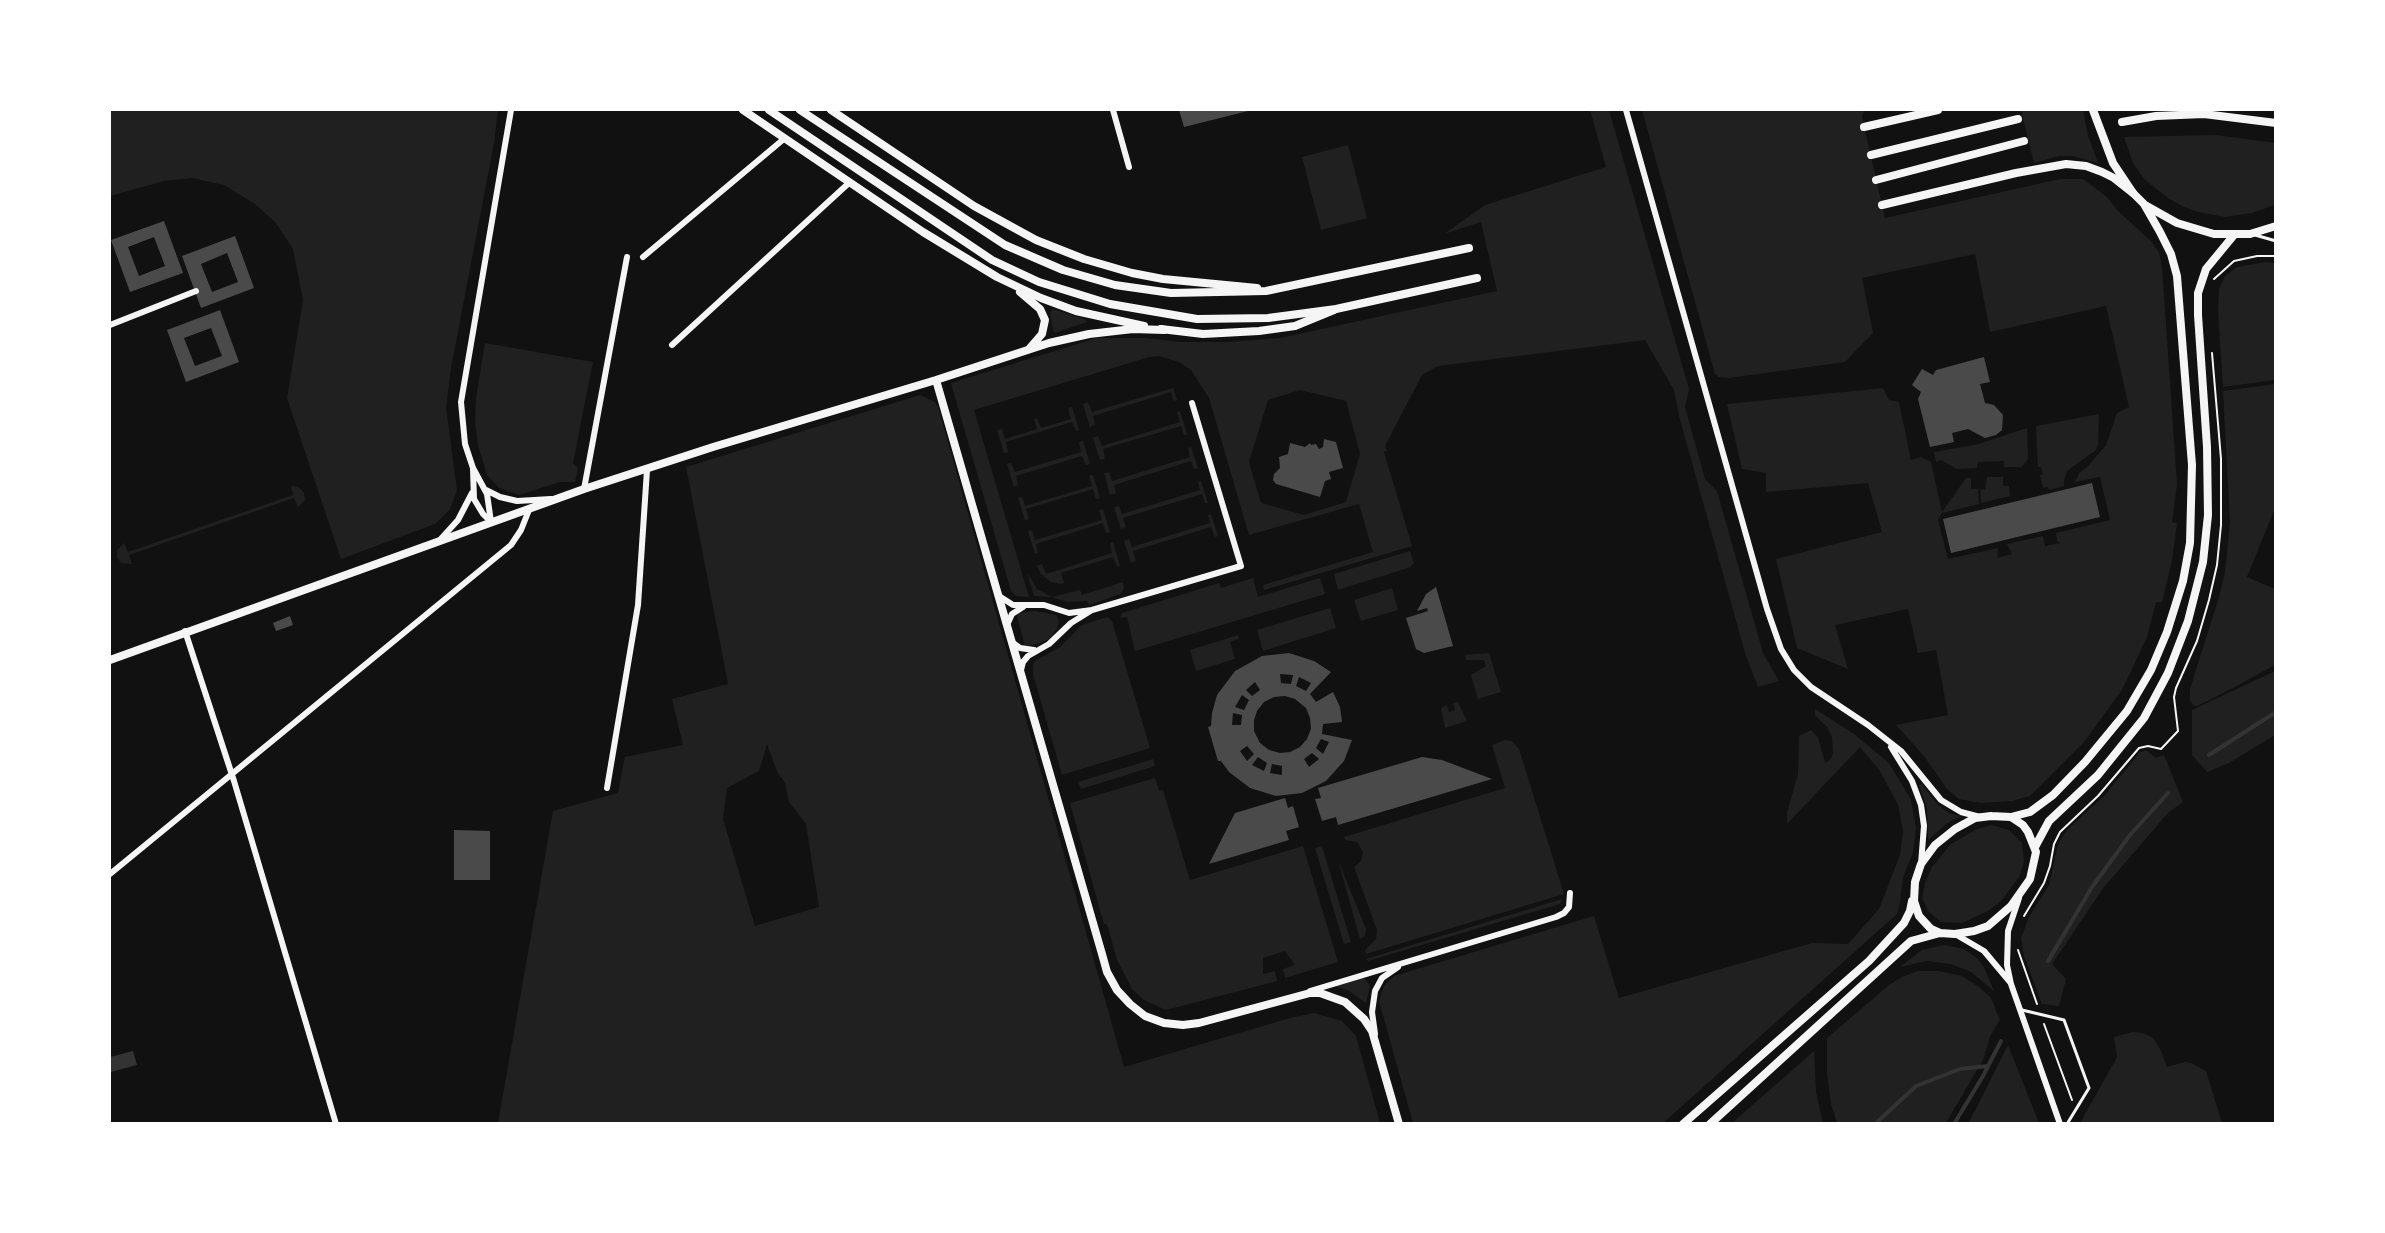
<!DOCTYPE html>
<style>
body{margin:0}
#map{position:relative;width:2385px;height:1233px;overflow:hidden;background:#111;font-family:"PT Sans",sans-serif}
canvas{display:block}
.frame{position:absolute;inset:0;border:111px solid #fff;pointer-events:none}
</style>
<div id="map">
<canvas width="2385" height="1233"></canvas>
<div class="frame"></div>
</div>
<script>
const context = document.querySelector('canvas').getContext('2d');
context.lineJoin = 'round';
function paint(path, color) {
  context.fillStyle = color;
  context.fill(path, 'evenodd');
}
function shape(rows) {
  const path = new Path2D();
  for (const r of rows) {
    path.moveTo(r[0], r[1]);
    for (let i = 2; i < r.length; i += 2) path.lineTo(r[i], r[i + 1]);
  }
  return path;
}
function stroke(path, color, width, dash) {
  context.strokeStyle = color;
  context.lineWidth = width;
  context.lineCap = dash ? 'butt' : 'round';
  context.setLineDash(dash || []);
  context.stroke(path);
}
const green = shape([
 [110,110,498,110,494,143,451,368,446,407,457,490,450,509,435,524,341,559,287,398,303,300,293,249,276,223,255,204,224,185,192,178,164,181,110,196],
 [1590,110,1609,110,1689,389,1685,407,1705,479,1717,491,1763,653,1779,681,1758,687,1745,653,1679,416,1674,390,1645,340,1438,366,1422,375,1385,446,1387,451,1384,452,1412,546,1264,590,1263,585,1373,552,1359,504,1249,535,1209,398,1191,370,1179,362,1159,356,1149,357,974,410,1029,597,1016,596,1011,591,951,383,1097,338,1146,338,1181,342,1227,342,1280,338,1497,291,1481,222,1444,234,1485,205,1606,167],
 [1300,390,1346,401,1360,454,1346,502,1304,515,1261,503,1249,462,1268,400],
 [1642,110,1864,110,1862,117,1885,218,2060,179,2083,179,2107,197,2117,210,2152,242,2159,253,2162,267,2177,484,2172,522,2177,523,2172,561,2162,602,2156,602,2147,637,2122,690,2084,742,2030,796,2012,801,1981,803,1959,799,1947,789,1924,756,1896,725,1948,715,1936,650,1918,653,1908,609,1835,625,1848,669,1797,648,1776,559,1882,532,1868,483,1766,492,1766,473,1742,469,1727,404,1883,388,1889,400,1899,402,1911,460,1921,457,1931,462,1942,512,1966,478,1971,478,1971,489,1978,489,1979,504,1942,513,1938,520,1948,559,1998,548,1997,558,2012,554,2007,544,2043,536,2045,546,2060,543,2057,541,2056,533,2110,520,2100,477,2075,482,2079,473,2088,466,2106,445,2117,413,2129,407,2106,306,1990,332,1975,254,1862,278,1873,333,1845,362,1729,378,1719,377,1715,374],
 [2021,110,2083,110,2088,136,2098,163,2073,156,2059,156,2034,163],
 [2216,135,2275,143,2275,205,2252,213,2225,217,2198,212,2184,207,2168,198,2144,179,2133,163,2124,137],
 [1348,145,1367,218,1321,230,1302,157],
 [2266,262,2275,263,2275,380,2223,387,2218,312,2219,289,2225,276,2237,267],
 [1053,309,1084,319,1087,322,1055,333,1053,330,1050,313],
 [485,343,593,362,573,463,578,468,575,482,560,482,519,495,499,488,487,475,478,445,475,422,476,398],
 [2275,384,2275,508,2247,577,2275,589,2275,665,2233,688,2197,706,2193,705,2190,700,2190,689,2219,597,2225,572,2230,522,2223,391],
 [1173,388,1177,400,1174,401,1171,392,1093,416,1095,425,1090,427,1083,404,1088,402,1092,412],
 [920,395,935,402,938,407,1124,1067,1290,1018,1314,1013,1342,1021,1356,1036,1380,1123,498,1123,553,811,618,793,625,757,683,745,672,699,728,684,686,467],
 [767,744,777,771,785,783,789,802,806,824,819,907,755,926,723,819,727,788,759,771],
 [1072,407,1079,430,1076,431,1072,422,1006,442,1008,452,1004,453,997,430,1002,429,1005,439,1037,429,1034,419,1037,418,1041,428,1071,419,1068,408],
 [1180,411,1187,434,1184,435,1181,426,1103,449,1105,459,1100,460,1093,438,1098,436,1102,446,1180,422,1177,412],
 [2099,414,2098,445,2096,450,2067,471,2064,480,2064,486,2049,490,2048,487,2043,488,2040,475,2043,474,2041,467,2038,467,2036,426],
 [2027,428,2028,459,2022,467,2004,467,2004,461,1978,462,1977,468,1957,469,1941,460,1936,462,1934,452,1979,444],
 [1083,441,1090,464,1086,465,1082,456,1016,476,1018,485,1014,487,1007,464,1011,463,1015,472,1081,452,1079,442],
 [1191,447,1198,468,1194,469,1191,461,1114,485,1116,493,1110,495,1104,473,1109,472,1112,481,1190,457,1188,448],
 [1093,475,1100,498,1096,499,1093,489,1026,509,1029,519,1025,520,1018,498,1022,497,1025,506,1092,486,1089,476],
 [1987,477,2003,477,2003,486,2009,486,2010,496,1981,503,1980,490,1985,489],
 [1201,481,1208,503,1205,503,1202,494,1123,518,1126,527,1121,529,1114,507,1119,506,1122,514,1200,490,1198,482],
 [291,486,299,487,304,493,305,500,298,507,294,498,129,555,132,564,121,563,117,557,117,550,124,543,128,552,293,495],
 [1103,509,1110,532,1106,533,1103,523,1036,544,1038,553,1035,554,1028,531,1032,530,1035,540,1102,520,1099,510],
 [1211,514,1218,536,1215,537,1211,527,1133,551,1136,561,1131,563,1124,541,1129,539,1132,547,1210,523,1208,515],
 [1113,542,1120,566,1117,567,1113,557,1061,573,1064,583,1061,584,1051,582,1040,573,1037,566,1042,564,1046,574,1112,553,1110,543],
 [1410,551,1414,564,1411,565,1411,567,1338,590,1334,574],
 [1027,572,1037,589,1052,597,1080,590,1082,595,1123,582,1124,588,1120,594,1089,605,1087,601,1067,602,1052,597,1034,596],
 [1253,578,1258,597,1320,578,1325,594,1135,651,1127,617,1120,618,1122,613,1219,583,1221,588],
 [1392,588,1398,610,1361,621,1354,600],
 [1330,608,1336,628,1263,651,1257,630],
 [1035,611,1056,615,1059,621,1057,629,1049,639,1041,643,1025,646,1017,616,1019,613],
 [1107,617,1112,621,1150,748,1062,775,1033,674,1033,665,1035,661,1060,647,1082,625],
 [1238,635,1239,639,1230,642,1235,659,1196,671,1190,650],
 [1489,653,1501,692,1478,699,1471,675,1486,666,1484,660,1466,660,1465,655],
 [2275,671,2275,735,2229,763,2207,772,2192,755,2192,710],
 [1458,702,1467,721,1445,728,1441,708,1447,705,1449,712,1455,710,1453,703],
 [1815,709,1854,734,1889,763,1911,800,1916,828,1913,853,1903,877,1900,903,1897,914,1663,1123,1413,1123,1379,1001,1384,986,1394,976,1594,916,1619,998,1812,943,1848,944,1879,909,1900,855,1903,831,1898,805,1880,771,1860,747,1787,824,1787,812,1798,774,1799,736,1811,730,1818,737,1825,763,1831,759,1833,753,1832,737,1827,727,1815,715],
 [1505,740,1512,741,1519,749,1564,894,1366,954,1365,950,1376,939,1377,930,1354,867,1361,861,1363,852,1357,842,1345,840,1344,837,1505,788,1492,745],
 [2146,750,2156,758,2164,755,2183,802,2168,813,2104,887,2052,964,2066,979,2059,1006,2042,1004,2024,956,2021,938,2029,917,2049,885,2058,844,2067,830,2106,794,2140,752],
 [1153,759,1155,766,1081,789,1078,782],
 [1155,778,1159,791,1163,790,1190,880,1303,846,1338,962,1285,978,1283,969,1295,965,1285,951,1263,958,1263,974,1275,971,1277,981,1166,1010,1144,1000,1132,989,1117,960,1107,924,1104,924,1070,803],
 [1922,784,1937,804,1949,813,1961,816,1946,824,1928,840,1927,808,1919,785],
 [1991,825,2009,830,2022,843,2024,862,2019,877,2002,900,1988,911,1962,923,1941,922,1928,911,1922,898,1925,883,1932,867,1951,844,1975,830],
 [1322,846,1351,942,1344,944,1315,848],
 [1338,860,1366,929,1365,936,1360,939],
 [1562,899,1560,904,1368,961,1366,959],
 [1944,945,1964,949,1977,958,1984,967,1994,991,1971,972,1951,964,1926,961,1900,967,1922,950],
 [1918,971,1939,971,1962,976,1979,987,1991,998,2000,1020,1990,1036,1984,1058,1946,1123,1837,1123,1831,1104,1827,1074,1827,1038,1889,985,1902,977],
 [1363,977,1370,986,1366,1003,1349,991,1335,986],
 [2133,1032,2143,1033,2153,1038,2160,1049,2167,1067,2185,1062,2191,1063,2206,1071,2222,1123,2080,1123,2117,1057,2114,1037],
 [2008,1045,2039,1123,1968,1123,1976,1109],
 [1814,1051,1816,1092,1823,1123,1732,1123]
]);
const water = shape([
 [133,1051,137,1065,111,1072,110,1057]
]);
const stream = shape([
 [2209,755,2276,712],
 [2048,961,2092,887,2130,835,2168,793],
 [1875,1124,1916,1086,1960,1069,1988,1066],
 [1954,1124,1983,1076,2001,1041]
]);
const building = shape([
 [1179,110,1252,110,1184,127],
 [164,221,183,273,130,292,111,240],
 [154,237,165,266,139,276,128,247],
 [235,236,254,288,201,308,182,256],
 [227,253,238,282,212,292,201,264],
 [220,310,239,362,186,382,167,330],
 [211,328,222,356,195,366,184,338],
 [1984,357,1990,382,1980,384,1985,403,1994,405,2003,415,2002,430,1996,435,1985,438,1968,429,1952,433,1954,442,1930,447,1918,399,1921,392,1912,385,1922,369,1933,375,1936,370],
 [1324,439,1336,442,1343,468,1329,472,1331,479,1325,481,1320,497,1276,484,1273,480,1274,474,1280,468,1279,457,1288,454,1290,443,1305,447,1310,443,1311,445,1316,444,1319,449,1323,447],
 [2092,483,2100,517,1951,553,1943,519],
 [1436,587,1453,646,1424,653,1416,649,1406,618,1428,611,1427,608,1417,611,1426,594],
 [290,616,293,625,276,631,273,623],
 [1289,653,1314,661,1331,672,1310,694,1316,702,1333,692,1340,707,1342,722,1323,724,1322,734,1352,740,1344,761,1326,781,1302,793,1276,796,1250,788,1229,772,1221,761,1218,761,1208,727,1211,726,1212,713,1217,695,1235,671,1262,656],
 [1280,674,1293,675,1291,684,1281,683],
 [1299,677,1311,683,1306,691,1296,686],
 [1255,682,1260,690,1252,696,1246,690],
 [1242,695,1249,700,1244,710,1235,707],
 [1285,696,1295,699,1306,708,1310,718,1311,729,1307,739,1300,747,1290,752,1280,753,1269,750,1260,743,1254,731,1254,720,1257,711,1264,702,1274,697],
 [1233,713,1242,715,1241,725,1232,725],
 [1321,739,1329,742,1323,754,1316,748],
 [1247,746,1254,754,1247,761,1240,751],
 [1312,753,1319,759,1309,767,1304,759],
 [1258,757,1267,763,1264,771,1252,765],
 [1272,764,1282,766,1282,775,1270,773],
 [1422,757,1442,760,1492,779,1338,825,1336,817,1322,821,1315,799,1321,798,1318,788],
 [1285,798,1288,808,1293,806,1299,827,1286,831,1289,840,1209,864,1235,813],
 [454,830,490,831,490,880,454,880]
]);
const path = shape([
 [2214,279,2234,261,2257,256,2276,256],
 [2024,916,2044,883,2050,866,2054,844,2060,832,2098,796,2139,748,2148,746,2161,749,2178,731,2174,697,2176,688,2197,641,2209,600,2217,565,2221,525,2221,459,2212,353],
 [2018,950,2037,1004],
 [2044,1024,2072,1100]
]);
const service = shape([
 [2255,235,2276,241],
 [2022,1010,2064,1020,2089,1088,2067,1124]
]);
const minor = shape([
 [1113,110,1129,167],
 [1626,110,1767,609,1781,649,1794,670,1811,687,1868,725,1901,751,1941,800,1961,812,1980,817],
 [643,257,785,138],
 [110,325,196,291],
 [672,345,850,182],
 [473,469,474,499,483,514,491,522],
 [584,489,627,257],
 [486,490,500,497,517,501,551,499],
 [491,522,487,494,473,468,465,444,461,402,511,110],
 [439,541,458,520,472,493],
 [999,596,1013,605,1044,605,1069,613,1092,610,1071,623,1049,644,1028,656,1023,662,1021,670],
 [1092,610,1241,566,1192,403],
 [1007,625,1012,614,1023,607],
 [185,631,234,781,336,1124],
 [1013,643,1020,648,1034,650],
 [1891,747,1912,781,1921,805,1924,826,1921,864],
 [607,788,638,605,647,470],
 [110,874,511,545,521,530,529,510],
 [2019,898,2008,931,2007,965,2011,984,2060,1124],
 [1955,934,1984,951,2010,982],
 [1310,991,1556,917,1564,913,1569,907,1570,893],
 [1375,1034,1372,1012,1375,991,1382,978,1398,967]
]);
const tertiary = shape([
 [743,110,923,232,997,277,1041,298,1076,311,1144,326],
 [831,110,974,206,1036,240,1084,259,1132,273,1163,279,1257,288],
 [2145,205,2177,223,2214,234,2250,234,2276,226],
 [1020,292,1040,309,1045,320,1042,334,1029,349],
 [1161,329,1203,334,1259,331,1295,326,1334,310],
 [936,380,1102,954,1107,972,1117,990,1130,1004,1145,1016,1164,1023,1183,1025,1199,1023,1310,993,1320,993,1345,1002,1364,1019,1372,1031,1399,1124],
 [110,660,584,489,713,447,936,380,1049,343,1089,334,1133,329,1165,330],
 [1991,816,2011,817,2023,825,2028,832,2036,852,2030,879,2011,906,1988,926,1974,931,1955,934,1940,933,1931,929,1919,916,1914,901,1915,882,1921,864,1935,845,1955,829,1975,818,1991,816],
 [2011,817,2030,812,2053,795,2085,762,2127,711,2151,670,2167,632,2183,581,2190,543,2192,465,2177,276,2171,254,2160,232,2144,204,2133,193,2113,163,2093,110],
 [2035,847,2049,821,2098,775,2144,718,2168,673,2188,621,2203,562,2208,515,2207,447,2198,315,2198,293,2206,269,2234,235],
 [1683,1124,1869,961,1904,923,1910,911,1912,901],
 [1710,1124,1911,941,1940,933]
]);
const secondary = shape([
 [769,110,992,260,1039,282,1110,304,1197,319,1268,318,1336,309,1477,278],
 [800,110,1005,245,1063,270,1115,285,1171,293,1266,291,1469,248],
 [2122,122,2156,116,2204,114,2276,123],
 [1864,127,1938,110],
 [1871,155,2018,119],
 [1876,180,2024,141],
 [1882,205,2016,173,2066,164,2086,166,2102,172,2114,178,2133,193]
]);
paint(green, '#202020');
paint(water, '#333');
stroke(stream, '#333', 4);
paint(building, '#4a4a4a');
stroke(path, '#f5f5f5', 2);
stroke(service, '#f5f5f5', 3);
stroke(minor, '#f5f5f5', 6);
stroke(tertiary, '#f5f5f5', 8);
stroke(secondary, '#f5f5f5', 8);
</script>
